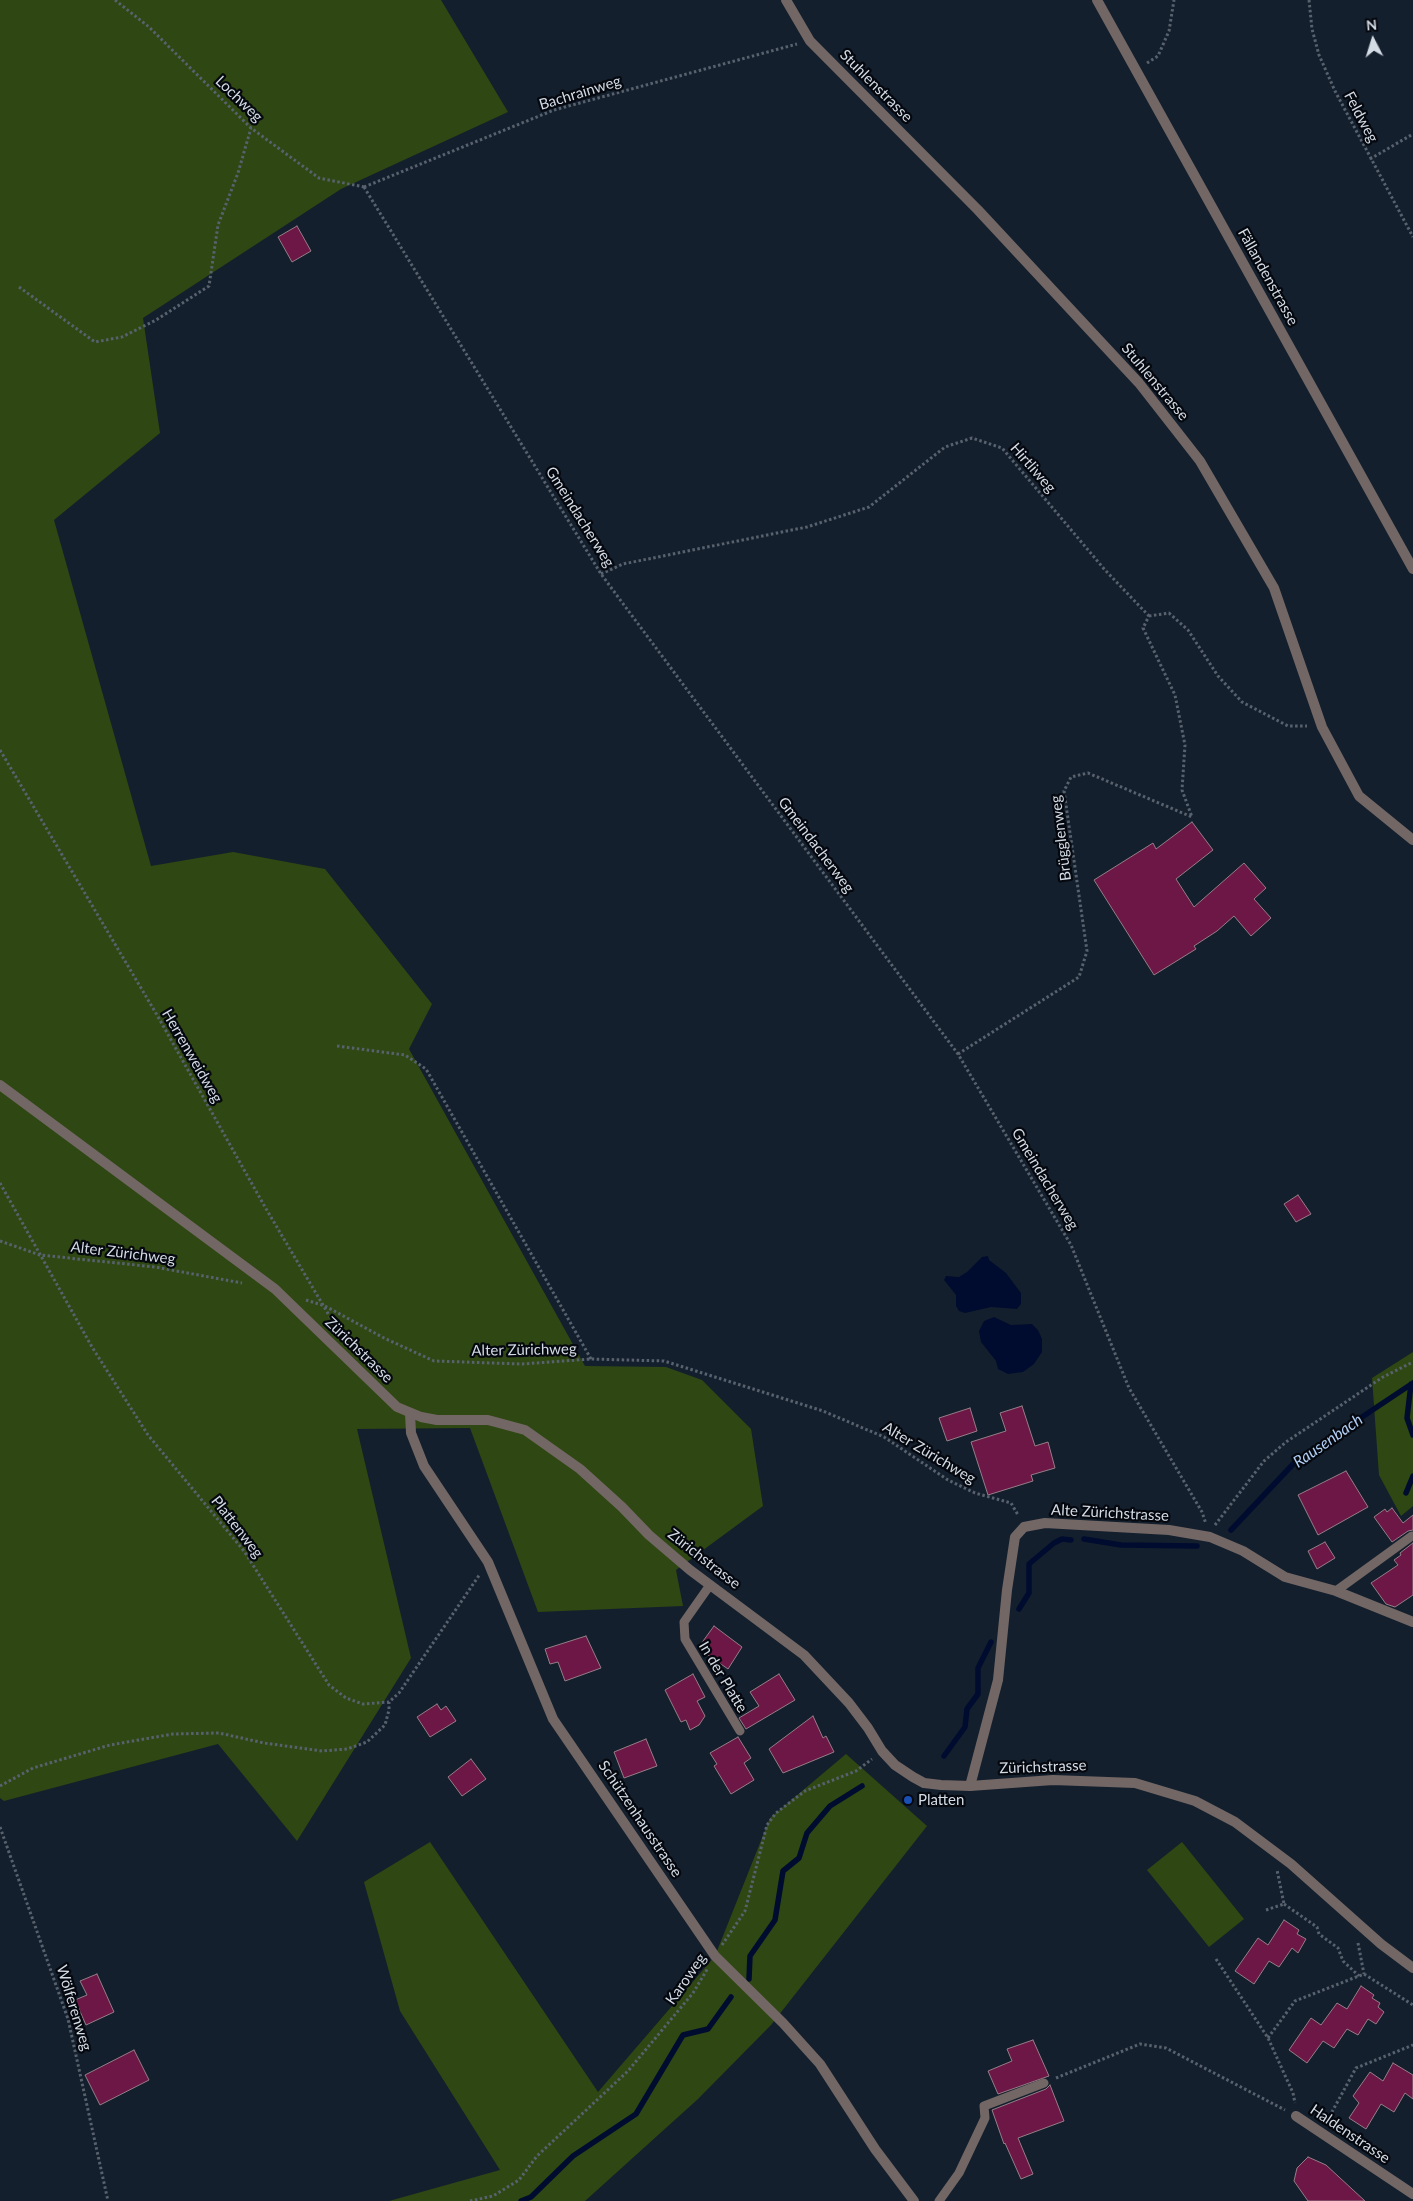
<!DOCTYPE html>
<meta charset="utf-8">
<style>
body{margin:0}
#map{position:relative;width:1413px;height:2201px;overflow:hidden;background:#141f2d;font-family:Lato,sans-serif}
canvas{display:block}
.north{position:absolute;left:1348px;top:15px;width:50px;height:50px;-webkit-text-stroke:4px #05080e;paint-order:stroke;rotate:355deg;font-size:14px;font-weight:700;line-height:20px;text-align:center;color:#d3dbe5}
.north::after{content:'';display:block;margin:auto;width:18px;height:22px;background:#d3dbe5;clip-path:polygon(50% 0,100% 100%,50% 72%,0 100%)}
</style>
<div id="map">
<canvas width="1413" height="2201"></canvas>
<div class="north">N</div>
</div>
<script>
const context = document.querySelector('canvas').getContext('2d');
context.lineJoin = 'round';
function paint(path, color) {
  context.fillStyle = color;
  context.fill(path, 'evenodd');
}
function shape(rows) {
  const path = new Path2D();
  for (const r of rows) {
    path.moveTo(r[0], r[1]);
    for (let i = 2; i < r.length; i += 2) path.lineTo(r[i], r[i + 1]);
  }
  return path;
}
function stroke(path, color, width, dash) {
  context.strokeStyle = color;
  context.lineWidth = width;
  context.lineCap = dash ? 'butt' : 'round';
  context.setLineDash(dash || []);
  context.stroke(path);
}
function write(font, color, halo, rows, align = 'center') {
  context.font = font + ' Lato,sans-serif';
  context.lineWidth = 4.5;
  context.setLineDash([]);
  context.textBaseline = 'middle';
  context.strokeStyle = halo;
  context.fillStyle = color;
  for (const [text, x, y, turn = 0] of rows) {
    context.save();
    context.translate(x, y);
    context.rotate((+turn || 0) * Math.PI / 180);
    context.textAlign = isNaN(turn) ? turn : align;
    if (halo) context.strokeText(text, 0, 0);
    context.fillText(text, 0, 0);
    context.restore();
  }
}
const green = shape([
 [0,0,441,0,508,112,341,189,143,318,160,433,54,520,151,866,233,852,325,869,432,1004,409,1049,585,1366,666,1367,702,1380,751,1429,763,1506,676,1570,683,1606,538,1612,470,1428,357,1429,411,1658,297,1841,218,1744,4,1801,0,1798],
 [1413,1352,1413,1506,1401,1516,1379,1475,1372,1378],
 [846,1754,927,1826,771,2025,698,2099,585,2201,389,2201,500,2170,400,2011,364,1882,430,1842,598,2092,715,1956,770,1818],
 [1182,1842,1244,1919,1209,1947,1147,1870]
]);
const water = shape([
 [988,1256,989,1260,1006,1273,1021,1293,1021,1304,1017,1309,991,1307,965,1313,959,1311,956,1306,956,1295,944,1280,946,1276,959,1277,967,1272,982,1257],
 [994,1317,1011,1325,1032,1324,1038,1330,1042,1339,1042,1352,1034,1364,1023,1372,1008,1374,998,1369,996,1361,981,1342,979,1331,984,1321]
]);
const stream = shape([
 [1411,1384,1407,1418,1413,1435],
 [1406,1493,1413,1476],
 [1231,1530,1296,1461,1413,1383],
 [1084,1539,1121,1545,1197,1546],
 [1019,1609,1029,1593,1029,1564,1054,1543,1062,1539,1071,1540],
 [944,1756,965,1727,967,1709,978,1694,978,1668,991,1642],
 [749,1979,750,1956,775,1920,783,1871,799,1858,807,1833,830,1806,862,1786],
 [521,2201,531,2197,573,2156,636,2114,683,2035,708,2029,731,1997]
]);
const building = shape([
 [297,226,311,251,292,262,278,237,297,226],
 [1192,822,1213,850,1176,879,1194,907,1244,863,1266,888,1254,899,1271,918,1251,936,1234,916,1217,931,1194,946,1196,949,1154,975,1094,880,1153,843,1156,849,1192,822],
 [1298,1195,1311,1214,1296,1222,1284,1204,1298,1195],
 [1022,1406,1035,1446,1048,1442,1055,1468,1031,1475,1033,1481,988,1495,971,1442,1006,1431,1000,1413,1022,1406],
 [970,1408,977,1431,947,1441,939,1418,970,1408],
 [1346,1471,1368,1507,1318,1535,1298,1495,1346,1471],
 [1392,1508,1403,1523,1413,1515,1413,1530,1408,1531,1392,1542,1374,1517,1385,1509,1387,1512,1392,1508],
 [1325,1542,1335,1558,1317,1569,1308,1551,1325,1542],
 [1413,1543,1413,1595,1395,1607,1386,1604,1371,1583,1398,1565,1394,1560,1401,1555,1400,1553,1413,1543],
 [714,1626,742,1647,728,1669,698,1648,714,1626],
 [586,1636,601,1668,565,1681,558,1662,550,1664,545,1649,586,1636],
 [693,1674,705,1697,697,1701,705,1716,699,1725,690,1730,686,1720,681,1722,665,1690,693,1674],
 [779,1674,795,1700,746,1729,739,1718,759,1706,750,1692,779,1674],
 [437,1704,441,1710,446,1706,456,1721,430,1737,417,1717,437,1704],
 [813,1716,823,1738,826,1736,834,1752,783,1773,769,1749,813,1716],
 [738,1737,751,1758,744,1763,754,1780,731,1794,714,1766,717,1764,710,1753,738,1737],
 [646,1739,657,1766,624,1778,614,1752,646,1739],
 [471,1759,486,1779,462,1796,448,1777,471,1759],
 [1284,1920,1299,1930,1297,1934,1306,1939,1298,1953,1292,1948,1279,1967,1269,1961,1254,1984,1235,1971,1258,1938,1268,1945,1284,1920],
 [97,1974,114,2012,86,2025,75,2000,87,1995,80,1981,97,1974],
 [1361,1986,1374,1995,1372,1998,1380,2003,1378,2007,1384,2012,1376,2024,1368,2019,1358,2035,1347,2029,1334,2048,1323,2041,1307,2063,1289,2050,1311,2018,1321,2025,1337,2003,1347,2009,1361,1986],
 [1033,2040,1049,2076,998,2094,988,2071,1012,2061,1007,2049,1033,2040],
 [134,2050,149,2080,100,2105,85,2075,134,2050],
 [1393,2063,1413,2075,1413,2099,1405,2093,1394,2112,1381,2104,1366,2129,1349,2118,1359,2103,1353,2096,1370,2072,1383,2081,1393,2063],
 [1050,2085,1064,2121,1018,2138,1033,2174,1021,2179,1005,2143,1004,2144,992,2110,1046,2089,1050,2085],
 [1308,2157,1326,2165,1365,2201,1308,2201,1294,2181,1297,2168,1308,2157]
]);
const path = shape([
 [115,0,149,27,251,128,319,178,364,187],
 [1309,0,1312,29,1319,55,1335,91,1413,237],
 [1147,63,1158,56,1169,31,1174,0],
 [1370,159,1413,134],
 [364,187,601,574,958,1054,1071,1245,1129,1388,1202,1512,1206,1524],
 [364,187,554,110,797,44],
 [19,287,95,342,122,337,156,320,209,286,218,225,238,173,251,128],
 [601,574,623,564,807,527,869,507,945,447,972,438,1002,448,1105,570,1149,616],
 [1149,616,1169,613,1188,630,1218,676,1242,702,1288,726,1307,726],
 [0,750,157,1015,265,1207,336,1327],
 [337,1046,405,1055,426,1069,591,1359],
 [958,1054,1079,977,1087,951,1064,791,1071,777,1088,773,1192,817,1182,790,1185,745,1175,695,1143,628,1149,616],
 [0,1183,92,1347,148,1435,244,1551,329,1685,346,1698,363,1704,389,1702,399,1693,480,1574],
 [0,1241,40,1255,155,1267,242,1283],
 [306,1300,325,1306,384,1338,434,1361,522,1364,591,1359,664,1361,823,1411,884,1437,948,1480,975,1493,1011,1503,1018,1515],
 [1215,1525,1264,1461,1286,1442,1383,1377,1413,1362],
 [0,1786,33,1768,110,1745,173,1734,219,1733,264,1743,322,1751,347,1749,367,1742,385,1725,389,1710,389,1702],
 [0,1827,68,2019,108,2201],
 [1284,1904,1317,1927,1319,1934,1338,1948,1343,1961,1359,1976],
 [1266,1910,1284,1904,1277,1870],
 [1358,1943,1364,1974],
 [722,1945,745,1911,767,1825,776,1813,805,1791,856,1771,872,1759],
 [1216,1959,1268,2038,1293,2093,1295,2103],
 [1268,2038,1295,2001,1364,1974,1413,2005],
 [1056,2078,1140,2044,1166,2048,1285,2110],
 [1327,2121,1356,2068,1413,2045],
 [470,2201,493,2196,519,2180,537,2156,628,2071,693,1993,708,1968]
]);
const service = shape([
 [710,1585,684,1622,685,1639,740,1731],
 [1336,1591,1412,1536],
 [939,2201,959,2173,985,2118,984,2106,1044,2083]
]);
const minor = shape([
 [786,0,810,41,978,210,1139,383,1200,461,1274,588,1322,727,1359,796,1413,840],
 [410,1413,411,1433,424,1466,488,1562,553,1719,715,1956,783,2023,820,2064,875,2149,914,2201],
 [970,1786,998,1680,1007,1590,1015,1537,1024,1527,1045,1523,1169,1530,1210,1537,1243,1551,1285,1577,1336,1591,1413,1622],
 [1296,2116,1413,2194]
]);
const tertiary = shape([
 [1097,0,1413,569],
 [0,1085,275,1289,397,1407,421,1417,437,1420,488,1420,525,1430,580,1469,622,1507,649,1535,690,1570,804,1655,849,1703,868,1728,882,1751,895,1765,913,1777,924,1783,941,1785,970,1786,1053,1780,1135,1783,1195,1801,1235,1822,1291,1864,1381,1944,1413,1968]
]);
const markers = [
 [908,1800,5,"#1a4fb4"]
];
const streetNames = [
 ["Stuhlenstrasse",876,86,45],
 ["Bachrainweg",580,93,-17],
 ["Lochweg",239,99,44],
 ["Feldweg",1361,117,62],
 ["Fällandenstrasse",1268,277,61],
 ["Stuhlenstrasse",1155,382,50],
 ["Hirtliweg",1033,468,49],
 ["Gmeindacherweg",580,517,58],
 ["Brügglenweg",1061,838,-97],
 ["Gmeindacherweg",816,845,53],
 ["Herrenweidweg",192,1056,60],
 ["Gmeindacherweg",1045,1179,59],
 ["Alter Zürichweg",123,1253,7],
 ["Zürichstrasse",359,1350,44],
 ["Alter Zürichweg",524,1350,-1],
 ["Alter Zürichweg",929,1453,31],
 ["Alte Zürichstrasse",1110,1513,3],
 ["Plattenweg",237,1527,52],
 ["Zürichstrasse",704,1559,38],
 ["In der Platte",723,1677,59],
 ["Zürichstrasse",1043,1767,-2],
 ["Schützenhausstrasse",640,1819,56],
 ["Karoweg",686,1979,-55],
 ["Wölferenweg",74,2008,73],
 ["Haldenstrasse",1350,2134,34]
];
const poiNames = [
 ["Platten",918,1800]
];
const waterNames = [
 ["Rausenbach",1328,1441,-35]
];
paint(green, '#2f4712');
paint(water, '#000c2f');
stroke(stream, '#000c2f', 5.5);
paint(building, '#6d1747');
stroke(building, '#957e87', 1);
stroke(path, '#58626e', 3, [2.5, 2.5]);
stroke(service, '#726765', 9);
stroke(minor, '#726765', 10);
stroke(tertiary, '#726765', 10);
for (const [x, y, r, color] of markers) {
  const dot = new Path2D();
  dot.arc(x, y, r, 0, 2 * Math.PI);
  context.fillStyle = color;
  context.fill(dot);
  stroke(dot, '#05080e', 2);
}
write('15px', '#d3dbe5', '#05080e', streetNames);
write('15px', '#d3dbe5', '#05080e', poiNames, 'left');
write('italic 16px', '#b1cef5', '#05080e', waterNames);
</script>
